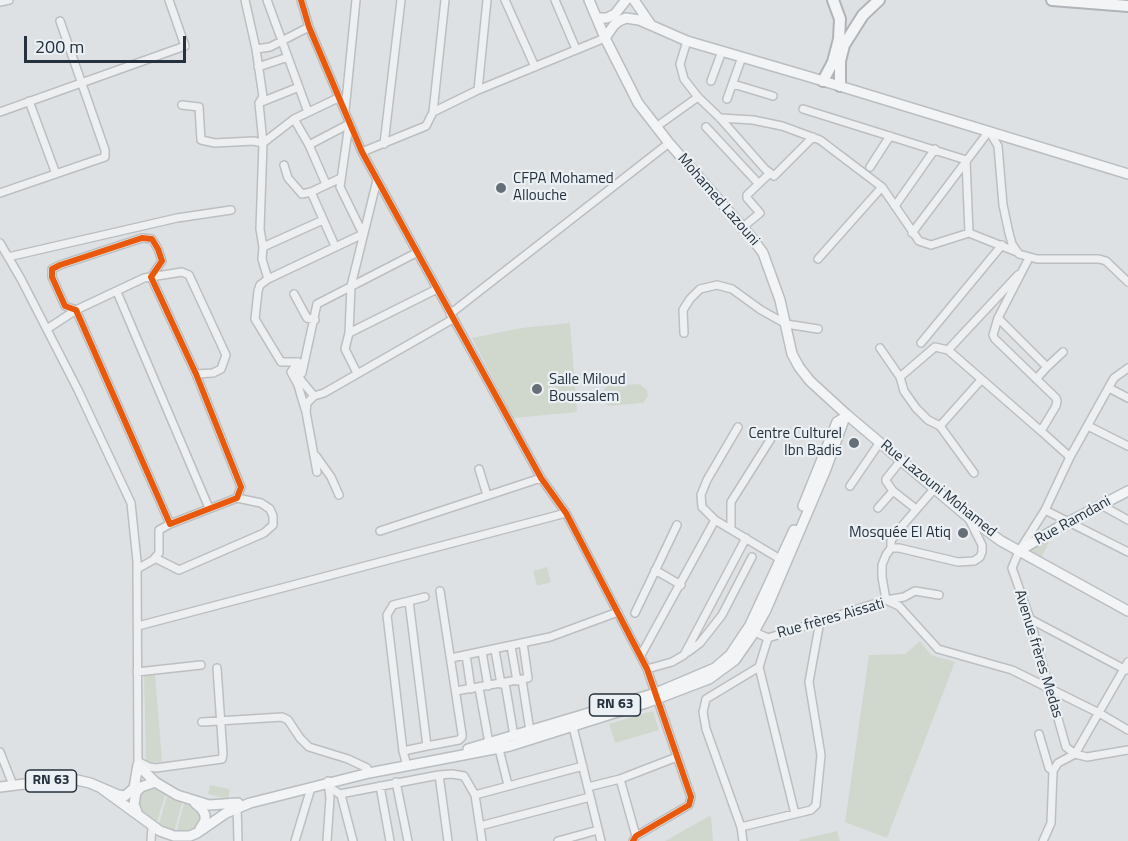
<!DOCTYPE html>
<meta charset="utf-8">
<style>
body{margin:0}
#map{position:relative;width:1128px;height:841px;overflow:hidden;background:#dee1e3;font-family:"Titillium Web",sans-serif}
canvas{display:block}
.scale{position:absolute;left:24px;top:36px;width:162px;height:27px;box-sizing:border-box;border:3px solid #25313d;border-top:0;padding-left:8px;font-size:18px;line-height:21px;white-space:nowrap;color:#25313d;-webkit-text-stroke:4px #eaf0f4;paint-order:stroke}
</style>
<div id="map">
<canvas width="1128" height="841"></canvas>
<div class="scale">200 m</div>
</div>
<script>
const ctx = document.querySelector('canvas').getContext('2d');
ctx.lineJoin = 'round';
function paint(path, color) { ctx.fillStyle = color; ctx.fill(path, 'evenodd'); }
const poly = rows => new Path2D(rows.map(r => 'M' + r).join(''));
function strokePath(path, color, width, dash) { ctx.strokeStyle = color; ctx.lineWidth = width; ctx.lineCap = dash ? 'butt' : 'round'; ctx.setLineDash(dash || []); ctx.stroke(path); }
function drawText(font, color, halo, rows, align = 'center') {
  ctx.font = font + ' "Titillium Web",sans-serif'; ctx.lineWidth = 4.5; ctx.setLineDash([]); ctx.textBaseline = 'middle'; ctx.strokeStyle = halo; ctx.fillStyle = color; for (const [text, x, y, turn = 0] of rows) {
    ctx.save(); ctx.translate(x, y); ctx.rotate((+turn || 0) * Math.PI / 180); ctx.textAlign = isNaN(turn) ? turn : align; if (halo) ctx.strokeText(text, 0, 0); ctx.fillText(text, 0, 0); ctx.restore();
  }
}
const green = poly([
 [570,323,577,412,513,418,472,338,521,328],
 [640,384,647,390,648,396,643,403,608,406,602,399,602,392,607,386],
 [1052,535,1042,557,1029,550],
 [547,567,551,582,537,586,533,571],
 [920,641,931,655,955,662,887,838,845,822,869,655,905,654],
 [144,674,155,674,162,762,149,763,146,761],
 [653,711,659,730,615,743,609,724],
 [210,785,230,789,228,799,208,794],
 [152,787,165,795,156,826,137,810,138,792],
 [167,796,182,802,174,833,158,827],
 [184,803,195,807,200,811,201,820,194,830,176,833],
 [711,815,713,841,665,841],
 [837,831,840,841,800,841,799,840]
]);
const minor = poly([
 [245,0,256,49],
 [267,0,308,112],
 [301,0,309,27,362,152,541,478,566,513,647,669,691,797,689,805,636,836,633,841],
 [505,0,535,67],
 [555,0,576,49],
 [0,2,9,0],
 [309,27,270,47,256,49,263,97,259,103,263,143,260,229,263,247,262,259,268,279,260,285,258,291,255,319,281,362,298,362,300,379,314,396,324,393,453,319],
 [687,41,680,64,684,79,698,97,720,118,765,169,774,176,813,137],
 [258,67,288,57],
 [711,81,722,51],
 [733,84,773,96],
 [478,90,487,0],
 [727,99,742,57],
 [29,101,56,174],
 [259,103,299,87],
 [182,105,199,107,201,140,215,143,253,141,263,143,294,119,338,98],
 [803,109,966,160,969,233],
 [345,111,356,0],
 [0,112,185,46,169,0],
 [433,112,445,0],
 [720,118,753,120,782,126,820,140,882,187,919,241,931,245,969,233,1017,252],
 [294,119,309,145,326,184],
 [656,127,698,97],
 [706,127,758,183],
 [384,144,401,0],
 [309,145,349,124],
 [362,152,426,126,433,112,478,90,605,38],
 [284,165,288,178,302,194,311,192],
 [870,167,890,136],
 [0,193,105,157,105,150,60,21],
 [895,206,935,149],
 [743,227,760,213,747,198,747,195,770,173],
 [912,233,989,131,998,146,1003,205,1009,233,1012,244,1019,254,1037,259,1099,259,1106,261,1128,282],
 [142,238,152,239,158,249,162,261,151,277,196,374,241,487,237,498,170,524,76,310,65,306,52,277,52,269,60,265,142,238],
 [0,243,21,279,78,390,131,503,137,561,138,765],
 [335,246,311,192,341,178],
 [263,247,323,220],
 [8,257,177,218,231,210],
 [1029,258,998,318,993,335,995,339,1056,398,1057,401,1056,406,1041,431,1070,457],
 [818,259,882,187],
 [268,279,363,234,340,187,349,124],
 [117,292,209,508],
 [294,294,307,318,315,320],
 [450,314,669,143],
 [998,318,1047,367,1036,379],
 [47,329,76,310,144,278,182,272,189,275,226,355,221,369,213,373,196,374],
 [349,333,437,289],
 [684,333,683,310,690,299,700,289,717,285,732,289,761,310,786,324,818,329],
 [921,343,1002,245],
 [880,348,900,377,904,391,916,408,928,420,940,426,974,473],
 [948,350,1018,275],
 [298,362,291,372,298,385,305,409],
 [1047,367,1063,352],
 [1128,368,1114,378,1070,457,1045,510,1019,551,1012,568,1030,619,1066,747,1075,754,1087,757,1128,750],
 [302,373,317,304,416,253],
 [357,373,345,349,349,333,351,286,377,180],
 [900,377,935,347,948,350,1041,431],
 [1109,388,1128,398],
 [314,396,307,403,306,412,317,472],
 [940,426,981,380],
 [1088,426,1128,446],
 [738,427,707,480,701,495,702,507,715,520,780,559],
 [316,456,331,477,339,495],
 [902,459,886,479,886,481,893,491,916,509],
 [479,469,487,495],
 [850,486,880,442],
 [1101,505,1128,520],
 [878,508,893,491],
 [1045,510,1128,552],
 [731,529,731,502,772,437],
 [380,531,541,478],
 [891,548,891,541,896,533,935,488],
 [155,558,179,570,264,533,273,525,273,516,270,509,261,503,237,498],
 [137,569,153,560,159,553,159,530,170,524],
 [655,570,681,585],
 [939,595,915,591,904,597,886,600,882,577,882,565,886,555,891,548,899,548,958,562,974,561,980,557,982,552,982,545,969,519],
 [409,601,427,746,459,740,462,737,462,734,440,591],
 [635,613,677,525],
 [1030,619,1126,670],
 [138,626,566,513],
 [750,630,768,638,886,600,899,606,938,649,1012,670,1099,713,1128,730],
 [768,638,759,667,795,814],
 [511,646,517,681],
 [495,650,501,684],
 [482,652,488,686],
 [688,652,700,643,722,615,752,557],
 [466,655,471,689],
 [641,655,715,520],
 [451,658,550,637,618,612],
 [647,669,672,662,684,655,746,538],
 [137,672,201,665],
 [522,680,530,731],
 [505,683,514,736],
 [479,688,489,743],
 [456,691,528,678,523,643],
 [202,722,282,717,288,720,300,738,309,747,348,759,367,768],
 [573,727,601,841],
 [1039,734,1049,768,1053,771],
 [499,749,508,785],
 [403,751,427,746],
 [0,752,13,785],
 [139,762,149,767,156,768,222,759,223,754,217,668],
 [407,766,403,751,387,615,393,605,425,597],
 [439,775,448,841],
 [620,779,636,836],
 [396,782,408,841],
 [380,786,390,841],
 [329,787,341,795,353,841],
 [588,787,620,779,677,757],
 [340,794,439,775,452,774,464,776,475,795,482,841],
 [475,795,583,766],
 [237,805,238,841],
 [480,826,590,797],
 [741,827,811,810,816,805,821,755,809,682,820,621],
 [151,841,152,827],
 [295,841,311,788],
 [327,841,330,798,328,781],
 [558,841,598,830],
 [743,841,741,827,706,729,703,712,706,699,759,667],
 [1043,841,1051,823,1053,771,1058,763,1075,754,1128,662]
]);
const major = poly([
 [589,0,605,38,638,103,669,143,752,238,763,253,780,300,792,354,799,367,810,381,846,414,968,517,1001,541,1128,611],
 [634,0,651,25],
 [597,18,607,18,615,14,626,0],
 [605,38,614,25,619,21,626,18,639,20,687,41,810,77,1128,174],
 [803,506,837,422,844,418],
 [1019,551,1057,528,1128,491],
 [468,749,656,693,715,668,730,655,750,625,794,530],
 [138,765,155,782,177,795,209,805,238,803],
 [0,787,57,780,77,780,90,783,118,795,125,796,134,788,138,765],
 [101,788,160,831,174,836,190,836,197,833,226,813,250,803,369,773,510,746,646,703,709,679,735,660,751,637,766,610,826,469,846,414],
 [195,803,202,809,205,815,205,821,200,829],
 [138,815,134,804,136,792,141,787,155,782]
]);
const highway = poly([
 [1052,0,1128,6],
 [823,81,833,62,839,39,840,19,833,0],
 [840,86,840,61,844,45,863,15,879,0]
]);
const cycleway = poly([
 [301,0,309,27,362,152,541,478,566,513,647,669,691,797,689,805,636,836,633,841],
 [142,238,152,239,158,249,162,261,151,277,196,374,241,487,237,498,170,524,76,310,65,306,52,277,52,269,60,265,142,238]
]);
const markers = [
 [501,188,6,"#666f77"],
 [537,389,6,"#666f77"],
 [854,443,6,"#666f77"],
 [963,533,6,"#666f77"]
];
const shields = [
 [615,705,51],
 [51,781,51]
];
const shieldNames = [
 ["RN 63",615,705],
 ["RN 63",51,781]
];
const poiNames = [
 ["CFPA Mohamed",513,179],
 ["Allouche",513,196],
 ["Salle Miloud",549,380],
 ["Boussalem",549,397],
 ["Centre Culturel",842,434,"right"],
 ["Ibn Badis",842,451,"right"],
 ["Mosquée El Atiq",951,533,"right"]
];
const streetNames = [
 ["Mohamed Lazouni",718,200,49],
 ["Rue Lazouni Mohamed",938,489,39],
 ["Rue Ramdani",1073,521,-29],
 ["Rue frères Aissati",831,619,-16],
 ["Avenue frères Medas",1038,654,73]
];
paint(green, '#d0d8ce');
strokePath(minor, '#bcbfc1', 10);
strokePath(major, '#babec1', 12);
strokePath(highway, '#b0b4b8', 14);
strokePath(minor, '#edeff1', 7);
strokePath(major, '#f2f4f5', 9);
strokePath(highway, '#f2f4f5', 10);
strokePath(cycleway, '#e8590c', 6);
for (const [x, y, r, color] of markers) { const dot = new Path2D(); dot.arc(x, y, r, 0, 2 * Math.PI); ctx.fillStyle = color; ctx.fill(dot); strokePath(dot, '#eaf0f4', 2); }
for (const [x, y, w] of shields) { const box = new Path2D(); box.roundRect(x - w / 2, y - 11, w, 22, 4.5); ctx.fillStyle = '#eaf0f4'; ctx.fill(box); strokePath(box, '#25313d', 1.5); }
drawText('bold 14px', '#25313d', null, shieldNames);
drawText('15px', '#25313d', '#eaf0f4', poiNames, 'left');
drawText('15px', '#25313d', '#eaf0f4', streetNames);
</script>
